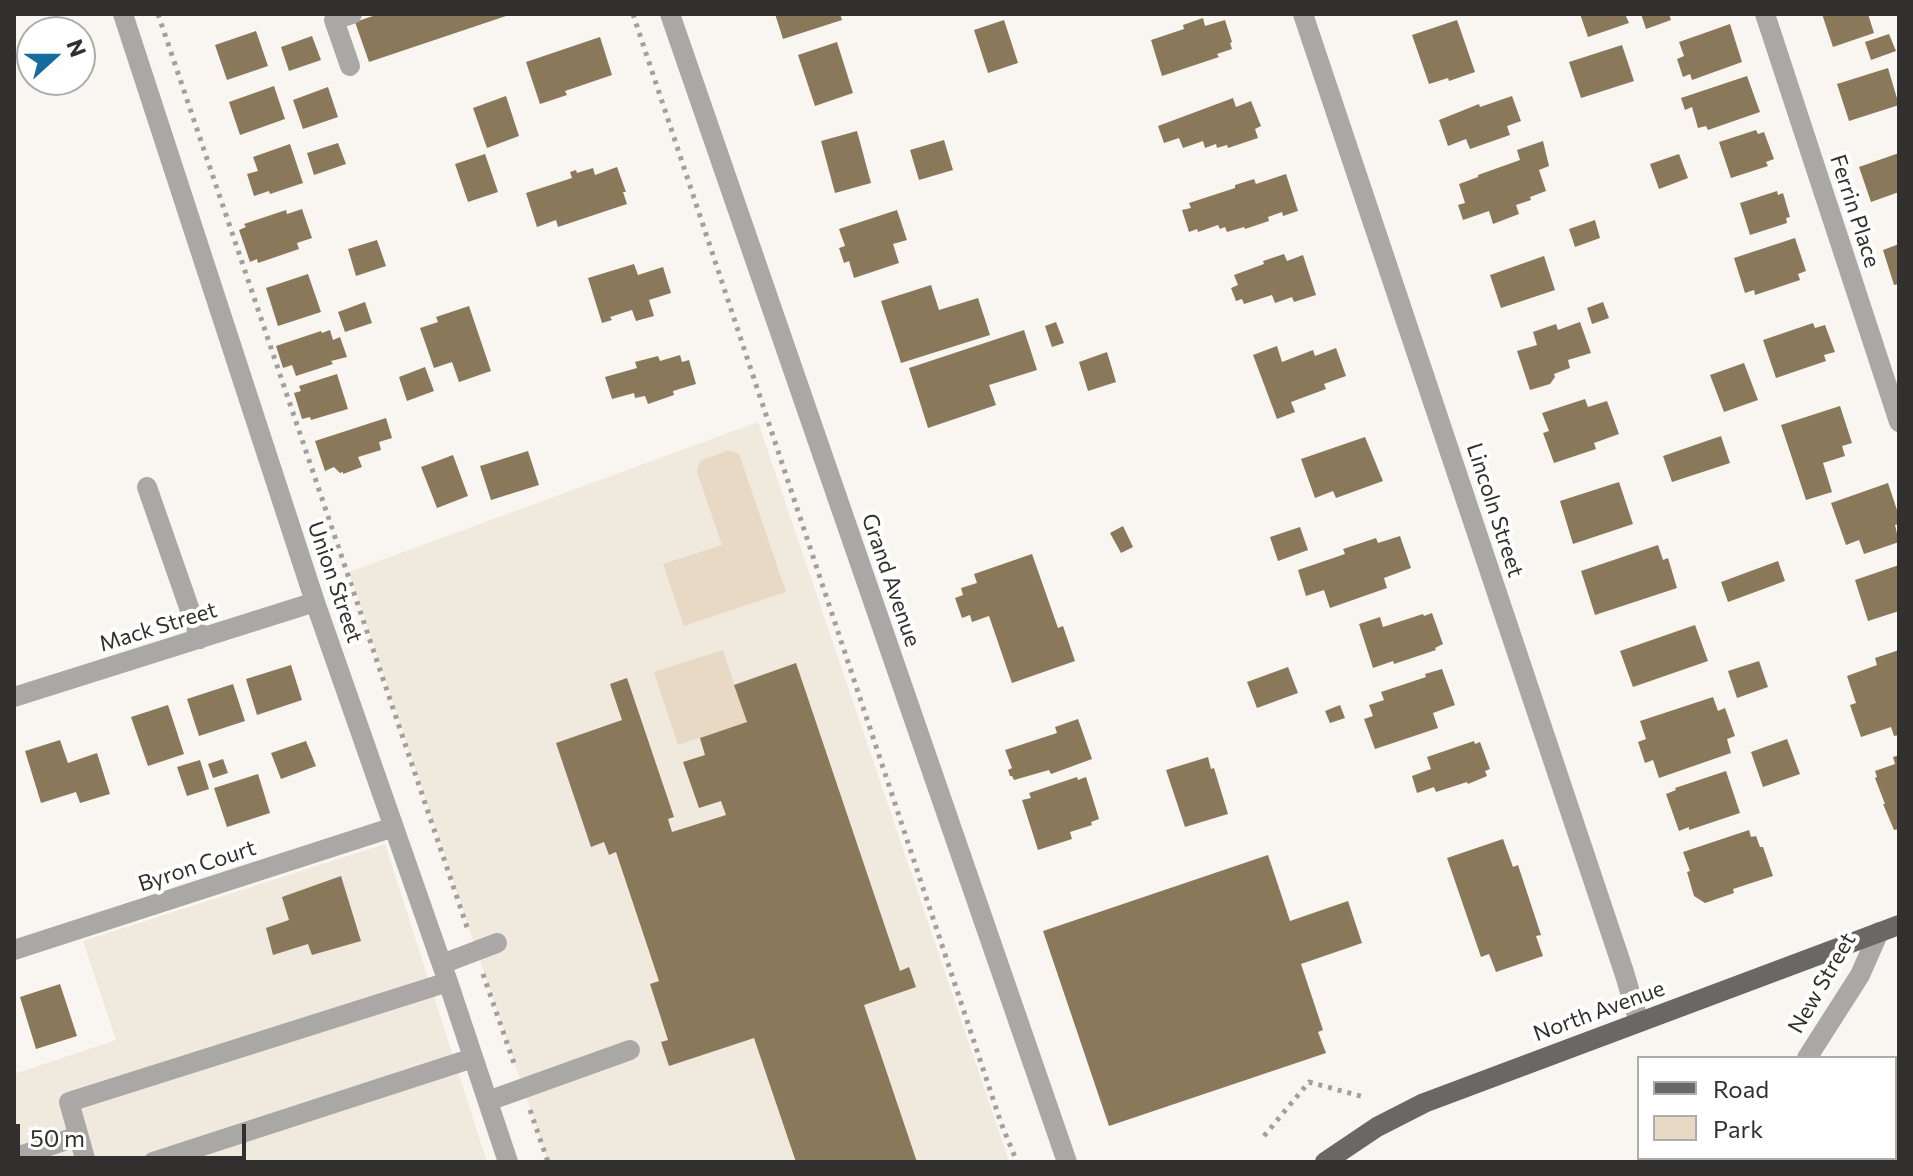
<!DOCTYPE html>
<style>
body{margin:0}
#map{position:relative;width:1913px;height:1176px;overflow:hidden;background:#f9f6f1;font-family:Commissioner,sans-serif}
canvas{display:block}
.frame{position:absolute;inset:0;border:16px solid #31302e;pointer-events:none}
.legend{position:absolute;left:1637px;top:1056px;width:260px;height:104px;box-sizing:border-box;background:#fff;border:2px solid #adacab;margin:0;padding:10px 14px;list-style:none;font-size:24px;color:#31302e}
.legend li{display:flex;align-items:center;gap:16px;height:40px}
.legend b{width:40px;border:2px solid #adacab}
.north{position:absolute;left:16px;top:16px;width:80px;height:80px;box-sizing:border-box;background:#fff;border:2px solid #adacab;border-radius:50%;rotate:69deg;font-size:22px;font-weight:700;line-height:32px;text-align:center;color:#31302e}
.north::after{content:'';display:block;margin:auto;width:28px;height:36px;background:#166d9d;clip-path:polygon(50% 0,100% 100%,50% 72%,0 100%)}
.scale{position:absolute;left:16px;top:1124px;width:230px;height:36px;box-sizing:border-box;border:4px solid #31302e;border-top:0;padding-left:10px;font-size:24px;line-height:28px;white-space:nowrap;color:#31302e;-webkit-text-stroke:6px #fff;paint-order:stroke}
</style>
<div id="map">
<canvas width="1913" height="1176"></canvas>
<div class="frame"></div>
<ul class="legend">
<li><b style="height:10px;background:#6a6865"></b>Road</li>
<li><b style="height:22px;background:#e7d9c3"></b>Park</li>
</ul>
<div class="north">N</div>
<div class="scale">50 m</div>
</div>
<script>
const ctx = document.querySelector('canvas').getContext('2d');
ctx.lineJoin = 'round';
function paint(path, color) { ctx.fillStyle = color; ctx.fill(path, 'evenodd'); }
const poly = rows => new Path2D(rows.map(r => 'M' + r).join(''));
function strokePath(path, color, width, dash) { ctx.strokeStyle = color; ctx.lineWidth = width; ctx.lineCap = dash ? 'butt' : 'round'; ctx.setLineDash(dash || []); ctx.stroke(path); }
function drawText(font, color, halo, rows, align = 'center') {
  ctx.font = font + ' Commissioner,sans-serif'; ctx.lineWidth = 8; ctx.setLineDash([]); ctx.textBaseline = 'middle'; ctx.strokeStyle = halo; ctx.fillStyle = color; for (const [text, x, y, turn = 0] of rows) {
    ctx.save(); ctx.translate(x, y); ctx.rotate((+turn || 0) * Math.PI / 180); ctx.textAlign = isNaN(turn) ? turn : align; if (halo) ctx.strokeText(text, 0, 0); ctx.fillText(text, 0, 0); ctx.restore();
  }
}
const built = poly([
 [758,422,1009,1161,548,1162,349,572],
 [385,844,487,1162,14,1162,14,1074,116,1040,83,941]
]);
const green = poly([
 [728,450,739,454,786,592,684,626,663,564,722,545,697,472,700,461],
 [723,650,747,722,678,745,654,672]
]);
const building = poly([
 [379,14,509,14,509,15,369,62,355,22],
 [775,14,840,14,842,20,783,39],
 [1580,14,1625,14,1629,23,1588,37],
 [1641,14,1669,14,1671,20,1646,29],
 [1822,14,1868,14,1874,33,1833,47],
 [1203,18,1205,26,1225,20,1232,42,1230,43,1232,49,1217,54,1219,57,1162,76,1151,40,1184,29,1183,25],
 [1004,20,1018,63,988,73,974,30],
 [1457,20,1475,72,1449,81,1448,78,1429,84,1412,35],
 [1730,24,1742,62,1692,80,1690,74,1683,77,1677,59,1684,56,1679,42],
 [256,31,268,66,227,80,215,45],
 [1889,34,1896,51,1871,60,1865,42],
 [312,36,321,60,289,71,281,47],
 [600,37,612,75,565,91,567,95,540,104,526,62],
 [837,42,853,93,815,106,798,55],
 [1622,45,1634,81,1581,98,1569,62],
 [1888,68,1899,105,1849,121,1837,84],
 [1747,76,1760,112,1708,130,1706,126,1698,128,1692,107,1685,110,1681,98],
 [274,86,285,119,240,135,229,102],
 [328,87,338,117,303,129,293,100],
 [506,96,519,136,487,148,473,108],
 [1512,96,1521,121,1507,126,1510,135,1470,149,1466,139,1448,146,1439,120,1479,104,1480,107],
 [1233,98,1236,107,1251,101,1261,126,1255,129,1258,138,1228,148,1227,145,1217,148,1216,144,1205,148,1203,141,1183,148,1179,138,1164,143,1158,126],
 [1756,130,1758,134,1764,132,1774,159,1766,162,1768,166,1731,178,1719,142],
 [857,131,871,183,835,193,821,141],
 [944,140,953,170,919,180,910,150],
 [1543,141,1549,166,1539,170,1546,191,1530,197,1531,200,1516,205,1519,214,1493,224,1489,211,1463,220,1458,205,1465,203,1459,184,1478,177,1478,175,1520,160,1517,150],
 [338,143,346,164,314,175,307,153],
 [290,144,303,183,270,194,269,191,254,196,247,174,258,171,253,157],
 [1899,153,1899,192,1871,202,1859,167],
 [485,154,498,192,468,202,455,164],
 [1679,154,1688,178,1659,189,1650,164],
 [617,167,626,192,623,192,627,204,558,227,556,220,537,227,526,193,572,178,570,172,576,170,577,173,593,168,595,175],
 [1286,174,1298,211,1283,216,1282,212,1268,217,1269,221,1245,229,1244,227,1227,232,1225,227,1220,229,1218,225,1198,232,1197,229,1189,232,1182,210,1191,208,1189,203,1235,188,1235,185,1254,179,1256,184],
 [1777,191,1778,195,1783,193,1790,217,1786,218,1787,223,1750,235,1740,203],
 [302,209,312,238,297,243,299,249,258,263,257,259,250,262,239,230,246,227,244,224,286,210,287,214],
 [897,210,907,240,893,244,899,263,854,278,849,261,844,263,839,248,845,246,839,229],
 [1595,220,1600,238,1575,247,1569,229],
 [1795,238,1806,271,1798,274,1800,280,1755,295,1754,290,1745,293,1734,258],
 [377,240,386,266,356,276,348,249],
 [1899,244,1899,284,1894,285,1883,250],
 [1284,254,1287,261,1303,255,1316,295,1294,302,1292,297,1275,303,1272,295,1244,304,1242,299,1236,301,1231,288,1238,285,1234,275,1264,264,1263,261],
 [1544,256,1555,290,1501,308,1490,275],
 [634,264,638,275,663,267,671,293,649,300,654,316,636,321,632,310,610,317,612,320,602,323,588,278],
 [308,274,321,312,278,326,266,288],
 [931,285,939,310,978,298,990,335,901,363,881,301],
 [365,302,372,323,345,332,338,312],
 [1603,302,1609,318,1592,324,1587,308],
 [469,306,491,371,459,382,452,362,434,368,420,328,438,322,436,317],
 [1056,322,1064,343,1052,347,1045,326],
 [1580,322,1591,353,1568,360,1570,368,1554,374,1555,377,1550,384,1530,390,1517,351,1537,345,1533,332,1556,324,1558,330],
 [1813,323,1815,328,1825,325,1835,352,1824,355,1826,361,1776,378,1763,340],
 [330,330,333,340,340,337,347,357,331,361,333,364,296,376,292,365,283,368,276,346,321,331,322,333],
 [1024,330,1037,370,989,385,996,405,928,428,909,368],
 [1277,346,1282,362,1313,350,1315,356,1336,348,1346,376,1324,384,1326,389,1291,402,1295,412,1277,419,1253,355],
 [1107,352,1116,382,1088,391,1079,362],
 [680,355,682,362,689,360,696,384,673,391,674,395,648,404,645,396,635,398,634,393,612,399,605,377,637,368,635,362,658,356,660,361],
 [1744,363,1758,400,1724,412,1710,375],
 [425,367,434,391,407,401,399,377],
 [337,374,348,409,311,420,310,417,302,419,294,393,301,391,299,386],
 [1585,399,1588,407,1607,401,1619,434,1594,443,1596,449,1554,463,1543,433,1549,431,1542,413],
 [1840,406,1852,443,1842,446,1845,456,1823,463,1832,492,1806,500,1781,425],
 [386,418,392,438,379,442,381,450,358,457,362,467,343,474,343,472,340,473,334,467,325,471,315,441],
 [1721,436,1730,463,1672,482,1663,456],
 [1365,437,1383,481,1336,498,1333,491,1315,498,1301,459],
 [528,451,539,485,491,500,480,466],
 [453,455,468,496,437,508,421,467],
 [1619,482,1633,524,1573,544,1560,501],
 [1888,483,1899,516,1899,524,1895,525,1899,542,1864,554,1859,540,1846,545,1831,503],
 [1123,526,1133,547,1121,553,1110,533],
 [1300,527,1308,550,1278,561,1270,537],
 [1400,536,1411,568,1384,578,1387,588,1330,608,1324,590,1306,596,1298,570,1345,554,1343,549,1376,538,1378,543],
 [1658,545,1663,560,1668,558,1677,588,1595,615,1581,571],
 [1032,554,1058,628,1063,626,1075,661,1012,683,989,616,972,622,970,615,962,618,955,598,963,595,961,588,977,583,974,574],
 [1778,561,1785,581,1728,602,1721,582],
 [1899,565,1899,611,1868,621,1855,580],
 [1432,613,1443,644,1435,648,1436,650,1394,664,1393,661,1373,668,1359,624,1380,617,1383,627,1423,614,1424,616],
 [1695,625,1708,661,1633,687,1620,651],
 [1899,650,1899,735,1894,736,1891,727,1861,737,1850,705,1856,703,1847,676,1877,665,1875,658],
 [1759,661,1768,687,1737,698,1728,671],
 [796,663,900,971,909,967,916,987,864,1005,917,1162,796,1162,754,1038,669,1066,661,1042,668,1040,650,984,659,981,616,852,609,855,604,842,591,847,556,743,622,720,610,684,627,678,674,817,668,819,672,832,726,815,721,801,699,808,683,762,705,755,700,738,747,722,734,685],
 [291,665,302,700,257,715,246,679],
 [1288,667,1298,693,1257,708,1247,682],
 [1442,669,1455,705,1433,713,1438,728,1375,749,1364,719,1373,716,1369,705,1384,700,1381,692,1426,677,1425,674],
 [233,684,245,721,199,736,187,699],
 [1713,697,1718,711,1725,708,1735,736,1727,739,1731,753,1659,778,1653,760,1645,763,1638,742,1646,739,1640,721],
 [168,705,184,754,148,766,131,717],
 [1340,705,1345,718,1330,723,1325,711],
 [1078,719,1092,759,1051,774,1049,770,1014,780,1012,776,1010,776,1008,770,1012,768,1005,750,1057,733,1055,727],
 [1787,739,1800,774,1763,787,1751,752],
 [60,740,68,763,97,753,110,794,80,803,76,792,41,803,25,751],
 [306,741,316,766,281,779,271,753],
 [1474,741,1475,744,1480,742,1490,769,1485,771,1487,776,1468,784,1467,782,1436,792,1434,787,1417,793,1412,776,1431,769,1427,757],
 [1899,755,1899,829,1894,830,1883,804,1885,804,1875,778,1877,777,1875,771,1895,764,1893,757],
 [1208,757,1211,769,1214,768,1228,814,1185,827,1166,770],
 [223,759,228,773,213,778,208,764],
 [200,760,209,789,187,796,177,767],
 [1726,771,1740,813,1689,830,1689,827,1679,831,1666,794,1676,790,1675,788],
 [258,774,270,813,227,827,214,788],
 [1077,777,1078,780,1086,777,1099,819,1091,822,1092,825,1070,832,1072,839,1038,850,1022,800,1031,798,1029,793],
 [1749,830,1751,837,1756,836,1760,847,1763,847,1773,876,1733,889,1734,893,1705,903,1694,896,1687,872,1690,871,1683,852],
 [1503,839,1513,867,1518,865,1541,935,1536,936,1543,956,1496,972,1489,954,1481,957,1447,858],
 [1268,855,1290,921,1348,901,1362,943,1301,964,1323,1030,1318,1032,1326,1053,1109,1126,1043,931],
 [341,876,361,941,312,955,308,944,273,955,266,928,289,920,282,897],
 [60,984,77,1036,36,1049,20,997],
 [1895,1096,1899,1098,1899,1162,1891,1158,1895,1158]
]);
const path = poly([
 [158,14,468,930],
 [633,14,1001,1123,1017,1162],
 [483,974,515,1066],
 [530,1110,548,1162],
 [1264,1136,1309,1082,1364,1097]
]);
const minor = poly([
 [123,14,315,602,448,982,508,1162],
 [670,14,1067,1162],
 [1303,14,1624,972,1639,1022],
 [1765,14,1899,422],
 [350,66,334,20,352,14],
 [147,487,200,639],
 [14,697,315,602],
 [14,950,394,827],
 [442,964,497,943],
 [1807,1058,1860,975,1879,932],
 [488,1101,630,1050],
 [14,1158,78,1136],
 [86,1162,69,1102,448,982],
 [153,1162,473,1058],
 [1740,1162,1742,1158]
]);
const major = poly([
 [1325,1162,1377,1127,1424,1103,1899,925]
]);
const streetNames = [
 ["Ferrin Place",1855,211,72],
 ["Lincoln Street",1495,510,72],
 ["Grand Avenue",891,580,71],
 ["Union Street",335,582,71],
 ["Mack Street",158,627,-17],
 ["Byron Court",197,866,-18],
 ["New Street",1822,983,-60],
 ["North Avenue",1599,1011,-20]
];
paint(built, '#f0e9dd');
paint(green, '#e7d9c3');
paint(building, '#8a785b');
strokePath(path, '#a29f9c', 5, [4, 6]);
strokePath(minor, '#a9a8a6', 20);
strokePath(major, '#6a6865', 20);
drawText('22px', '#31302e', '#fff', streetNames);
</script>
